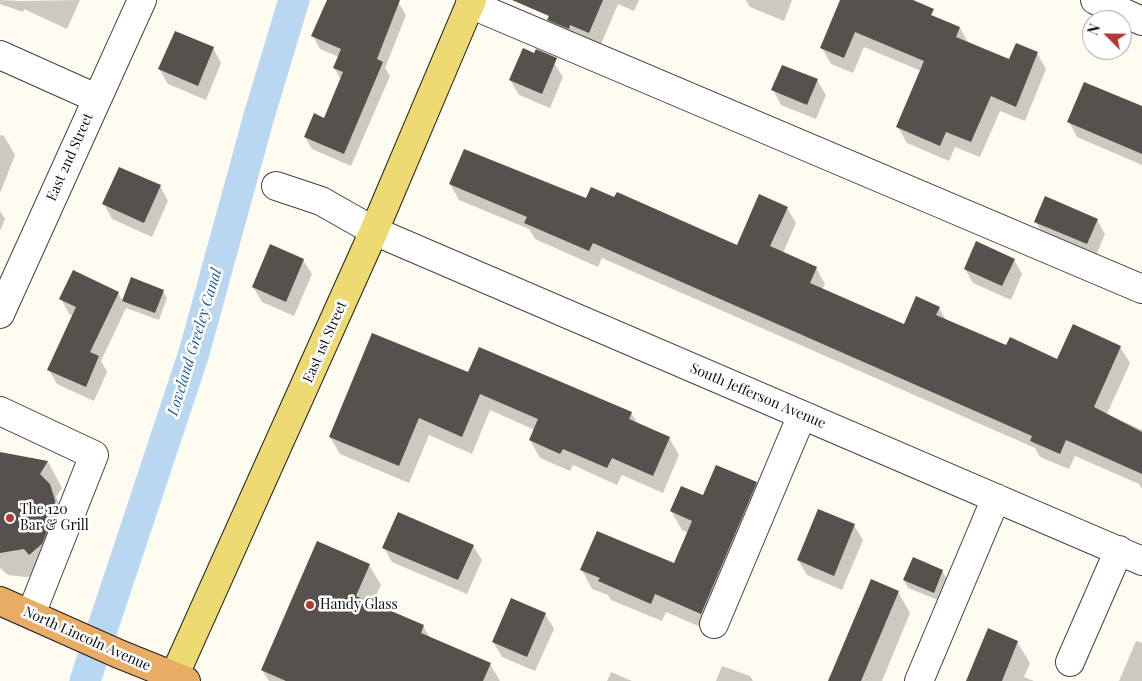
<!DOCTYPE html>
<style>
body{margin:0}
#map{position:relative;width:1142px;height:681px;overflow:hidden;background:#fefcf1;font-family:"Playfair Display",serif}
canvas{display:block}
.north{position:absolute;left:1082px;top:10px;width:50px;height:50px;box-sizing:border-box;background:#fff;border:1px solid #9f9f9f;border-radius:50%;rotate:293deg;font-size:14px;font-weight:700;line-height:20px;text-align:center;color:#0e0e0e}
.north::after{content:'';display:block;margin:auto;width:18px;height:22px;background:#b33732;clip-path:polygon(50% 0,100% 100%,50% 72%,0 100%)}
</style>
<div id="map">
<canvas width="1142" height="681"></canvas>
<div class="north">N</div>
</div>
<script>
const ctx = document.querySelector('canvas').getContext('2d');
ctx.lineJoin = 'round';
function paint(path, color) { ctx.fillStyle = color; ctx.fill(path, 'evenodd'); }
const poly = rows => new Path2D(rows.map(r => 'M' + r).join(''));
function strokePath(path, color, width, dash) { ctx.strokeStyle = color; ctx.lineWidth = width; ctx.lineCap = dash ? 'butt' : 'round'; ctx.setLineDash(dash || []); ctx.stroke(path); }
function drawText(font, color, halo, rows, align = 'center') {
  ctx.font = font + ' "Playfair Display",serif'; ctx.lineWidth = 5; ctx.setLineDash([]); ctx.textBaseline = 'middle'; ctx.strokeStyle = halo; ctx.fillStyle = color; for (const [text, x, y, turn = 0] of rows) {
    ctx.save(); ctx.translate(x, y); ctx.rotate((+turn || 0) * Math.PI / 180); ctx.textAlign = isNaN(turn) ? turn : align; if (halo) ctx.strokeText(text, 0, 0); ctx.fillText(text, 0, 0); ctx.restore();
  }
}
const shadow = poly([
 [0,0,20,1,80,0,67,29,24,9,23,12,0,4],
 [330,0,399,0,398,2,406,15,385,68,390,76,351,166,312,149,305,137,324,119,341,80,334,68,339,57,320,49,313,36],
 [557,0,639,0,634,11,618,4,599,49,560,34,550,17],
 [746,0,792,0,784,21,750,7],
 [842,0,896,0,960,28,969,44,1009,61,1016,44,1037,53,1046,69,1025,121,1000,111,980,157,955,147,949,161,907,143,898,127,921,71,864,47,853,73,831,64,822,48],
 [213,48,221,63,206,100,168,84,159,69],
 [554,63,563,77,550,108,519,95,510,80],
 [817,80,826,95,816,119,781,105,773,90],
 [1142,108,1142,165,1077,137,1069,122],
 [0,135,4,136,15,155,0,193],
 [450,184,587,200,737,247,787,208,796,223,783,253,816,268,825,284,822,290,904,325,939,308,946,320,1006,347,1058,360,1120,347,1130,363,1107,414,1142,430,1142,489,1139,484,1075,456,1069,469,1040,457,1035,448,602,258,598,267,535,239,529,229,459,200],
 [160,186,168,201,152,237,112,219,104,204],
 [0,211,5,219,0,231],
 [1097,220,1105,234,1095,258,1044,237,1036,222],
 [303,260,312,274,294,316,262,302,253,287],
 [1014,260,1022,274,1011,300,973,283,965,269],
 [131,279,163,291,167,298,159,320,126,308,101,361,107,372,94,401,57,384,49,370,73,316,69,314,61,299,118,293,123,302],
 [468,374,631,413,638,424,669,438,679,455,663,493,622,475,617,485,573,465,570,471,540,458,530,440,535,430,490,410,472,454,429,435,409,483,340,454,330,437],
 [4,454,48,462,62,488,56,497,64,512,40,575,25,577,8,575,0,568,0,455],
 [756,483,767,501,712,632,666,612,662,621,611,600,608,595,592,589,582,570,675,565,689,533,682,530,671,511],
 [854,525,863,540,842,590,807,575,798,560],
 [473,546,482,560,467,594,392,562,384,548],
 [369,565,381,585,372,604,423,626,430,638,490,664,500,681,269,681,262,670],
 [942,571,947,579,938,600,908,588,904,580],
 [898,592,910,613,882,681,829,681],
 [545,614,554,629,535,671,502,657,493,642],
 [1136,641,1142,643,1142,681,1119,681],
 [1017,642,1030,663,1024,677,1034,681,967,681],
 [722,666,750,676,753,681,716,681],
 [611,672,632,681,607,681]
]);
const canal = poly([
 [85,681,194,353,259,116,294,0]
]);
const building = poly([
 [327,0,400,0,377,59,383,62,344,154,304,137,314,113,324,118,343,72,333,68,341,49,311,36],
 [512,0,603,0,589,33,570,25,569,29,547,20,549,16],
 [840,0,913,0,934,9,931,15,960,27,956,37,1009,59,1016,43,1038,52,1016,107,991,96,971,142,946,132,940,146,896,127,924,61,855,32,844,58,820,48],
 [175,31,214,47,198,86,158,69],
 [523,48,534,53,536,49,557,58,542,94,509,80],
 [782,65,818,79,807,105,771,90],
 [1084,82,1142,106,1142,154,1067,122],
 [464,149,586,198,591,187,614,197,617,192,737,245,759,194,788,207,770,246,817,267,810,283,904,324,916,296,940,307,936,315,1006,345,1010,337,1057,359,1073,324,1121,346,1094,407,1142,432,1142,474,1066,440,1060,454,1030,441,1032,436,636,262,593,243,589,251,524,223,527,217,449,184],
 [119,167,161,185,144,223,102,204],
 [1045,196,1098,219,1087,244,1034,222],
 [976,241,1015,259,1002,286,964,269],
 [270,244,304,259,286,302,252,287],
 [73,270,119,292,90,352,99,356,86,387,47,370,76,307,59,299],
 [131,277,164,290,155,313,122,301],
 [372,333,468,372,479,347,632,412,629,419,670,437,653,476,612,458,607,468,563,449,560,454,529,440,538,419,480,394,462,437,419,418,399,466,329,437],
 [0,452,48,461,40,474,50,484,55,500,56,509,42,544,29,555,24,549,0,553],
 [716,465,757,482,701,614,655,594,651,604,598,581,600,578,580,570,597,531,674,563,692,521,670,511,681,486,703,495],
 [818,509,855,524,834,576,797,560],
 [398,512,474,545,458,580,382,548],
 [317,541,370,564,356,596,424,625,421,633,491,663,483,681,286,681,261,670],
 [913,557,943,570,934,593,903,580],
 [871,579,899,591,861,681,828,681],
 [511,598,546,613,527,657,492,642],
 [988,628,1018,641,1002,681,966,681]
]);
const minor = poly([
 [1095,0,1142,21],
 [470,4,1142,289],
 [0,55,96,98],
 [276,186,321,201,374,231,1142,561],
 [0,314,142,0],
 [0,411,94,455,31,614],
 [714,624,802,415],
 [1070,662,1119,550],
 [919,681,996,498]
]);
const major = poly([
 [172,681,374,231,472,0]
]);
const highway = poly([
 [0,601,119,654,186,681]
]);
const markers = [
 [10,518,5,"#b33732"],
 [310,605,5,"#b33732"]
];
const streetNames = [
 ["East 2nd Street",70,157,-66],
 ["East 1st Street",325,342,-66],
 ["South Jefferson Avenue",758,396,23],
 ["North Lincoln Avenue",87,639,24]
];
const poiNames = [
 ["The 120",20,510],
 ["Bar & Grill",20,526],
 ["Handy Glass",320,605]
];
const waterNames = [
 ["Loveland Greeley Canal",195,342,-73]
];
paint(shadow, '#0003');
strokePath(canal, '#bad7f1', 31);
paint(building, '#56514c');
strokePath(minor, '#414141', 30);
strokePath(major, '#1f1f1f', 30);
strokePath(highway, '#1f1f1f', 30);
strokePath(minor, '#fff', 28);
strokePath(major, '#edda72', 28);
strokePath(highway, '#e8ac65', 28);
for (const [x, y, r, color] of markers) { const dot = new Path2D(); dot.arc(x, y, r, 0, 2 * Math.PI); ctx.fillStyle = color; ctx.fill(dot); strokePath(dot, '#fff', 2); }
drawText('14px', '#0e0e0e', '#fff', streetNames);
drawText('14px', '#0e0e0e', '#fff', poiNames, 'left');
drawText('italic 15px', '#225996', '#fff', waterNames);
</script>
